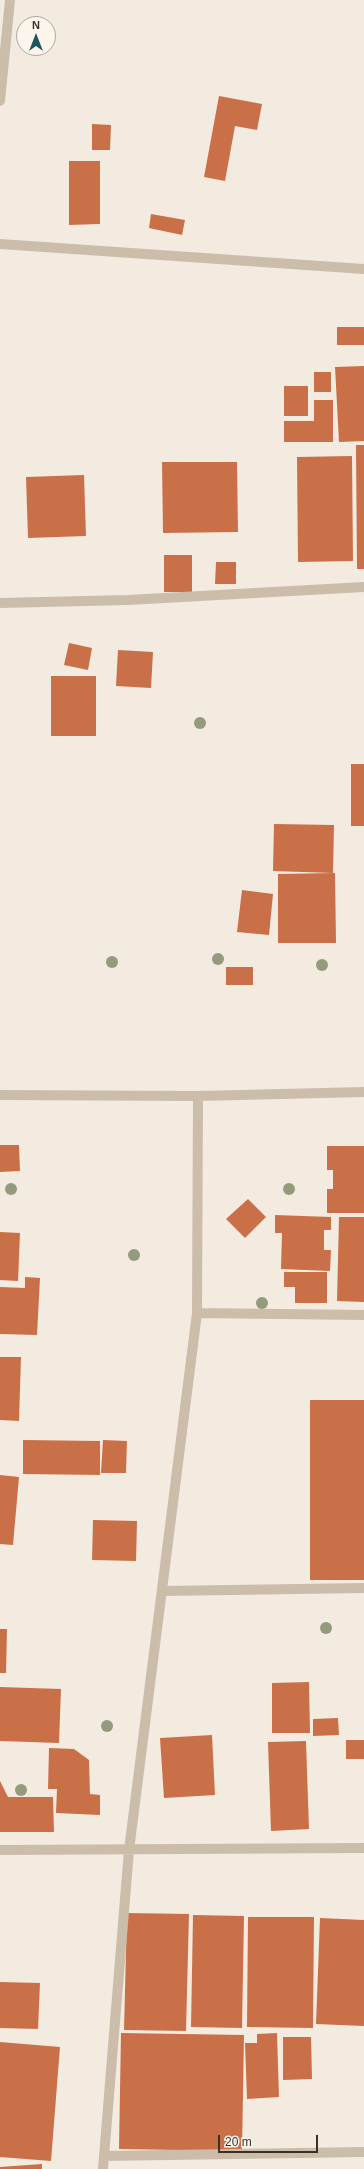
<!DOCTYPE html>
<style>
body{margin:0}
#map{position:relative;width:364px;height:2169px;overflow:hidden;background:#f3ebdf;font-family:Helvetica,sans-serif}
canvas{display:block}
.north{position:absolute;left:16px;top:16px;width:40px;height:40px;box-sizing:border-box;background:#fbf5ec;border:1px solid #aea69e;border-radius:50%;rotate:0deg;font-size:11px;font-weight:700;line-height:16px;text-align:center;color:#3a302a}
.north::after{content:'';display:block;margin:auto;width:14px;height:18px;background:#1e545d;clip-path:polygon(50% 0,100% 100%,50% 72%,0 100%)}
.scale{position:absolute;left:218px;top:2135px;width:100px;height:18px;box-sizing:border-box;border:2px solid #3a302a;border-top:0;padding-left:5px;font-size:12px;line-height:14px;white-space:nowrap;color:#3a302a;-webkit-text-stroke:3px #fbf5ec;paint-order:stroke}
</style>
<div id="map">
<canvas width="364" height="2169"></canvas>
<div class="north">N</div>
<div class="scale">20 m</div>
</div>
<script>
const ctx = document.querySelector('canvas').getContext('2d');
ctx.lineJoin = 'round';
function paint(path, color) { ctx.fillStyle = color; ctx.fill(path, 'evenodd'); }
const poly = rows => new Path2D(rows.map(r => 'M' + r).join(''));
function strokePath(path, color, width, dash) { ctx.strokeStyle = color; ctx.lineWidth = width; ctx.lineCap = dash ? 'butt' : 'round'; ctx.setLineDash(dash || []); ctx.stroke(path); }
const building = poly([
 [219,96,262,104,257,130,235,126,225,181,204,177],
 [92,124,111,125,110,150,92,150],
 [69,161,100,161,100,224,69,225],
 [151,214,185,220,182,235,149,228],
 [337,327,364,327,364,345,337,345],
 [364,366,364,441,339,442,335,367],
 [314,372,331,372,331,392,314,392],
 [284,386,308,386,308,416,284,416],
 [314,400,333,400,333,442,284,442,284,421,314,421],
 [356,445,364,445,364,569,357,569],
 [352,456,353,561,298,562,297,457],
 [162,462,237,462,238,532,163,533],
 [84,475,86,536,28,538,26,477],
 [164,555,192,555,192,592,164,592],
 [216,562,236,562,236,584,215,584],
 [69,643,92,648,88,670,64,665],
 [118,650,153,652,151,688,116,686],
 [51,676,96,676,96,736,51,736],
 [351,764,364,764,364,826,351,826],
 [274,824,334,825,333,873,273,871],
 [335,873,336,943,278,943,278,874],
 [242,890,273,894,269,935,237,932],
 [226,967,253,967,253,985,226,985],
 [0,1145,19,1145,20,1171,0,1172],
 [327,1146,364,1146,364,1213,327,1213,327,1189,333,1189,333,1170,327,1170],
 [248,1199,266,1217,245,1238,226,1219],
 [275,1215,331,1217,331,1230,324,1230,324,1250,331,1250,330,1271,281,1269,282,1233,275,1233],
 [339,1217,364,1217,364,1302,337,1301],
 [0,1232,20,1233,18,1281,0,1280],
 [284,1272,327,1272,327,1303,295,1303,295,1287,284,1287],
 [25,1277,40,1278,37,1335,0,1334,0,1287,25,1288],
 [0,1357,21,1357,19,1421,0,1420],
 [310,1400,364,1400,364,1580,310,1580],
 [23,1440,100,1441,100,1475,23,1474],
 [103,1440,127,1441,126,1473,101,1473],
 [0,1475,19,1477,13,1545,0,1544],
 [93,1520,137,1521,136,1561,92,1560],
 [0,1629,7,1629,6,1673,0,1673],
 [309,1682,310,1733,272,1733,272,1683],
 [0,1687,61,1689,59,1743,0,1741],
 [338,1718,339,1735,313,1736,313,1719],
 [212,1735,215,1795,164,1798,160,1738],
 [346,1740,364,1740,364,1759,346,1759],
 [306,1741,309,1829,271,1831,268,1742],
 [49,1748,74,1749,89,1760,90,1794,100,1795,100,1815,56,1813,57,1789,48,1789],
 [0,1781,8,1797,53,1797,54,1832,0,1832],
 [127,1913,189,1914,186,2031,124,2030],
 [193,1915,244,1916,242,2028,191,2027],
 [248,1917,314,1917,313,2028,247,2027],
 [320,1918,364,1920,364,2026,316,2024],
 [0,1982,40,1983,38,2029,0,2028],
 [121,2033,244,2035,242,2151,119,2149],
 [277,2033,279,2097,247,2099,245,2043,257,2043,257,2034],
 [283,2037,311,2037,312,2079,283,2080],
 [0,2042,60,2047,51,2161,0,2157],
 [42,2164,42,2169,0,2169,0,2167]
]);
const street = poly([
 [0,101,10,0],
 [0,244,364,269],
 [0,603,128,600,364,587],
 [0,1095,198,1096,364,1092],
 [197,1313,364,1315],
 [163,1591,364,1588],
 [0,1850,364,1848],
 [104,2156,364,2152],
 [103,2169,129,1850,197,1313,198,1096]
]);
const trees = [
 [200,723],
 [218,959],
 [112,962],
 [322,965],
 [11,1189],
 [289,1189],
 [134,1255],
 [262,1303],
 [326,1628],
 [107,1726],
 [21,1790]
];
paint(building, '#c97048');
strokePath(street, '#ccbcaa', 10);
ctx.fillStyle = '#949b7d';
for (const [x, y] of trees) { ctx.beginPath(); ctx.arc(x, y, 6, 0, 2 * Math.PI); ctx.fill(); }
</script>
